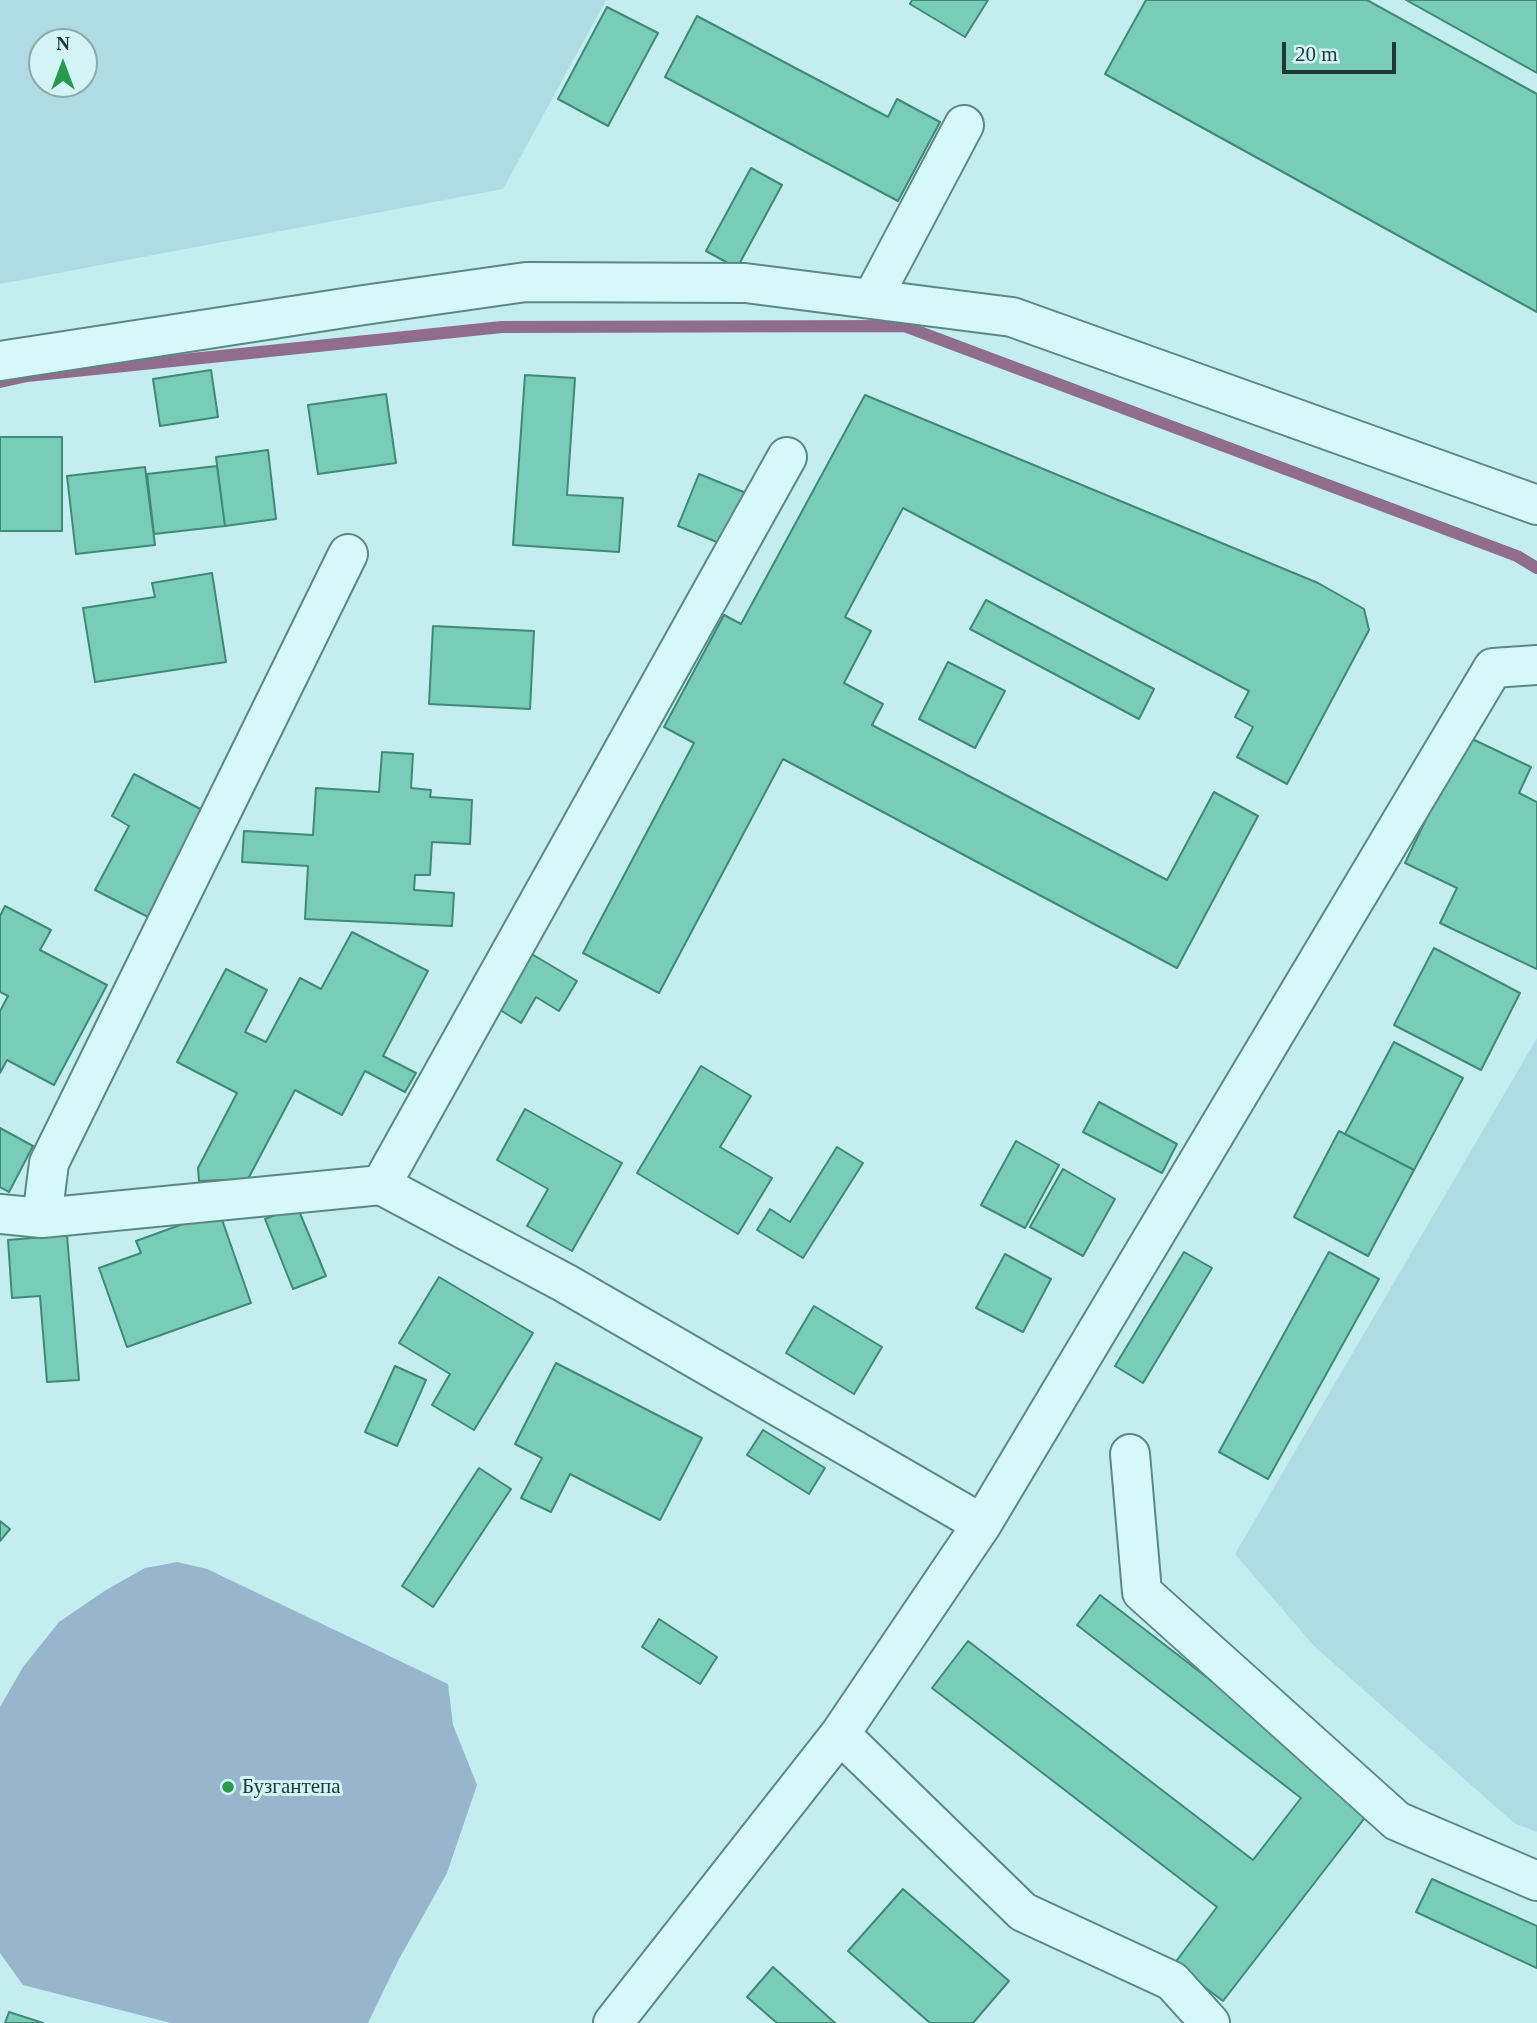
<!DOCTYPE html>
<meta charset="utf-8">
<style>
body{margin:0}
#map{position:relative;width:1537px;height:2023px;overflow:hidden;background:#c3edef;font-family:Georgia,serif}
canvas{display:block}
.north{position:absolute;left:28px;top:28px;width:70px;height:70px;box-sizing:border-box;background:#d3f4f6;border:2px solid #8ba9a8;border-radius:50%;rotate:0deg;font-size:19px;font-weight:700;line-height:28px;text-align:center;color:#1e3934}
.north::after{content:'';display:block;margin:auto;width:24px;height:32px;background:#29994e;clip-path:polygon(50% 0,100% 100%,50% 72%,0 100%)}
.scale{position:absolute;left:1282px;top:42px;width:114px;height:32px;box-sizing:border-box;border:4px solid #1e3934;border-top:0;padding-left:9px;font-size:21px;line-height:24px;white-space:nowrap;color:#1e3934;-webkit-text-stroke:5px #d3f4f6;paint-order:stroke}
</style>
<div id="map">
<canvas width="1537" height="2023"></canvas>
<div class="north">N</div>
<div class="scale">20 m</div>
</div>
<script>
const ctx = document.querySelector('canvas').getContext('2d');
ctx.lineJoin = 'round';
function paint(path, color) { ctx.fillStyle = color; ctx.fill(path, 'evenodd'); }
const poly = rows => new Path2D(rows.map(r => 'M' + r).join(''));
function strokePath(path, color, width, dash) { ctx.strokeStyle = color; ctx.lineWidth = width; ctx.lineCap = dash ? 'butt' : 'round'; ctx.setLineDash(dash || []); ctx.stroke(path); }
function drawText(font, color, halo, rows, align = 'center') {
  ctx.font = font + ' Georgia,serif'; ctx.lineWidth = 6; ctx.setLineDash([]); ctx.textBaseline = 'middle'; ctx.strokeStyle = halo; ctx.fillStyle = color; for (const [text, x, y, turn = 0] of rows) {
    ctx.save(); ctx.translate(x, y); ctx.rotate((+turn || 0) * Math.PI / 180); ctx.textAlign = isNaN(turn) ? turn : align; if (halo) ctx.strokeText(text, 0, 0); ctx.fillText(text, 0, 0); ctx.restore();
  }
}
const farmland = poly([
 [0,0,606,0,503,189,0,284],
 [84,42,84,84,42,84,42,42],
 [1537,1038,1537,1832,1514,1823,1314,1646,1235,1554]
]);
const green = poly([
 [177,1562,207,1569,448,1684,453,1725,477,1785,447,1873,398,1961,368,2023,171,2023,23,1985,0,1953,0,1707,23,1667,59,1622,106,1590,145,1568]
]);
const stream = poly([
 [0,382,27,376,502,327,904,326,1517,556,1537,568]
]);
const building = poly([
 [912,0,988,0,965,37,910,4,912,0],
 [1146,0,1367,0,1537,94,1537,312,1105,74,1146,0],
 [1406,0,1537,0,1537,73,1406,0],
 [607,7,658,33,608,126,558,99,607,7],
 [697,16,888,117,897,99,940,122,898,201,665,77,697,16],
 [751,168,782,185,737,268,706,251,751,168],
 [211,370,218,417,160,426,153,379,211,370],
 [525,375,575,378,567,495,623,498,619,552,513,545,525,375],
 [386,394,396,463,318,474,308,405,386,394],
 [865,395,1318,583,1364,609,1369,630,1287,784,1237,757,1253,727,1235,717,1249,691,903,508,845,617,871,631,844,683,883,704,872,725,1167,880,1214,792,1258,816,1177,968,783,759,659,993,583,953,694,743,664,727,724,615,741,624,865,395],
 [0,437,62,437,62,531,0,531,0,437],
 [268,450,276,519,225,526,216,457,268,450],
 [217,466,225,526,154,534,147,474,217,466],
 [145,467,155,545,76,554,67,476,145,467],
 [699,474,746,493,724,545,678,526,699,474],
 [212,573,226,662,95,682,83,608,155,597,152,583,212,573],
 [986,600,1154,689,1139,719,970,629,986,600],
 [433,626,534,631,530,709,429,704,433,626],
 [948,662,1005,691,975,748,919,719,948,662],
 [1466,736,1531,767,1519,793,1537,802,1537,969,1440,923,1457,888,1405,863,1466,736],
 [382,752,413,754,411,788,431,790,430,797,472,800,470,844,432,842,430,875,415,875,414,890,454,893,452,926,305,919,308,866,242,862,244,831,313,835,316,788,379,792,382,752],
 [134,774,206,812,150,918,95,890,129,826,112,816,134,774],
 [5,906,51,930,40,950,107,985,54,1085,7,1060,0,1073,0,1011,8,996,0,992,0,916,5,906],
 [352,932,428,971,383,1056,416,1073,405,1092,365,1071,342,1115,295,1090,248,1179,199,1181,198,1168,237,1093,177,1062,226,969,267,990,245,1032,266,1042,300,978,321,989,352,932],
 [1434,948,1520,993,1481,1070,1394,1025,1434,948],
 [530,953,577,981,559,1011,536,997,521,1023,497,1008,530,953],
 [1394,1042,1463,1078,1414,1170,1345,1134,1394,1042],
 [701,1066,751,1096,720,1147,772,1178,738,1234,637,1173,701,1066],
 [1099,1102,1177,1144,1162,1173,1083,1132,1099,1102],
 [525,1109,622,1163,572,1251,527,1226,548,1189,497,1160,525,1109],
 [0,1128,33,1146,9,1192,0,1187,0,1128],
 [1339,1131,1414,1170,1368,1256,1294,1217,1339,1131],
 [1016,1141,1059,1165,1025,1228,981,1205,1016,1141],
 [837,1147,863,1163,803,1258,757,1230,770,1209,790,1222,837,1147],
 [1063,1169,1115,1199,1083,1256,1030,1227,1063,1169],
 [297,1206,326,1276,293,1289,265,1219,297,1206],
 [219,1211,251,1303,127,1347,99,1268,141,1253,136,1241,219,1211],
 [67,1235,79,1380,47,1382,40,1296,12,1298,8,1240,67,1235],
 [1184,1252,1212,1268,1143,1383,1115,1366,1184,1252],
 [1329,1252,1379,1279,1268,1479,1219,1452,1329,1252],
 [1005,1254,1051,1279,1023,1332,976,1308,1005,1254],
 [439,1277,533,1333,474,1430,432,1405,450,1374,399,1343,439,1277],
 [814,1306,882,1347,854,1394,786,1353,814,1306],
 [556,1363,702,1438,660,1520,570,1474,551,1512,521,1498,542,1458,515,1444,556,1363],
 [395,1366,426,1380,397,1446,365,1432,395,1366],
 [763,1430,825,1468,809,1494,747,1455,763,1430],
 [479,1468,511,1489,433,1607,402,1586,479,1468],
 [0,1521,10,1529,0,1541,0,1521],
 [1100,1595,1374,1806,1223,2001,1174,1964,1217,1907,932,1688,968,1641,1253,1860,1301,1798,1077,1625,1100,1595],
 [659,1619,717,1657,700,1684,642,1647,659,1619],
 [1432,1879,1537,1926,1537,1968,1416,1912,1432,1879],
 [903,1889,1009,1981,973,2023,930,2023,848,1951,903,1889],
 [773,1967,835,2023,777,2023,747,1997,773,1967],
 [9,2012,43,2023,5,2023,9,2012]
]);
const minor = poly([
 [872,299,964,125],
 [0,361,364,305,526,282,745,283,1012,317,1537,505],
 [381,1185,787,457],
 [0,1214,42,1218,381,1185,565,1283,982,1524],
 [42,1218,49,1163,348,554],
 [1130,1454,1142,1592,1397,1821,1537,1881],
 [840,1734,1023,1912,1172,1981,1210,2023],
 [613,2023,840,1734,982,1524,1493,668,1537,665]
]);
const markers = [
 [228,1787,7,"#29994e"]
];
const poiNames = [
 ["Бузгантепа",242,1787]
];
paint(farmland, '#b1dbe4');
paint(green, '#97b5cd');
strokePath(stream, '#906c8d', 12);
paint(building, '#79cdb8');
strokePath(building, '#3f8975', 2);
strokePath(minor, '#5a8983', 42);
strokePath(minor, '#d7f8f9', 38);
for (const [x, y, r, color] of markers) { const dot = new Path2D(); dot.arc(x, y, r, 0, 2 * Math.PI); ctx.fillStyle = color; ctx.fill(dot); strokePath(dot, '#d3f4f6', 2.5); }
drawText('21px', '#1e3934', '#d3f4f6', poiNames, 'left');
</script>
